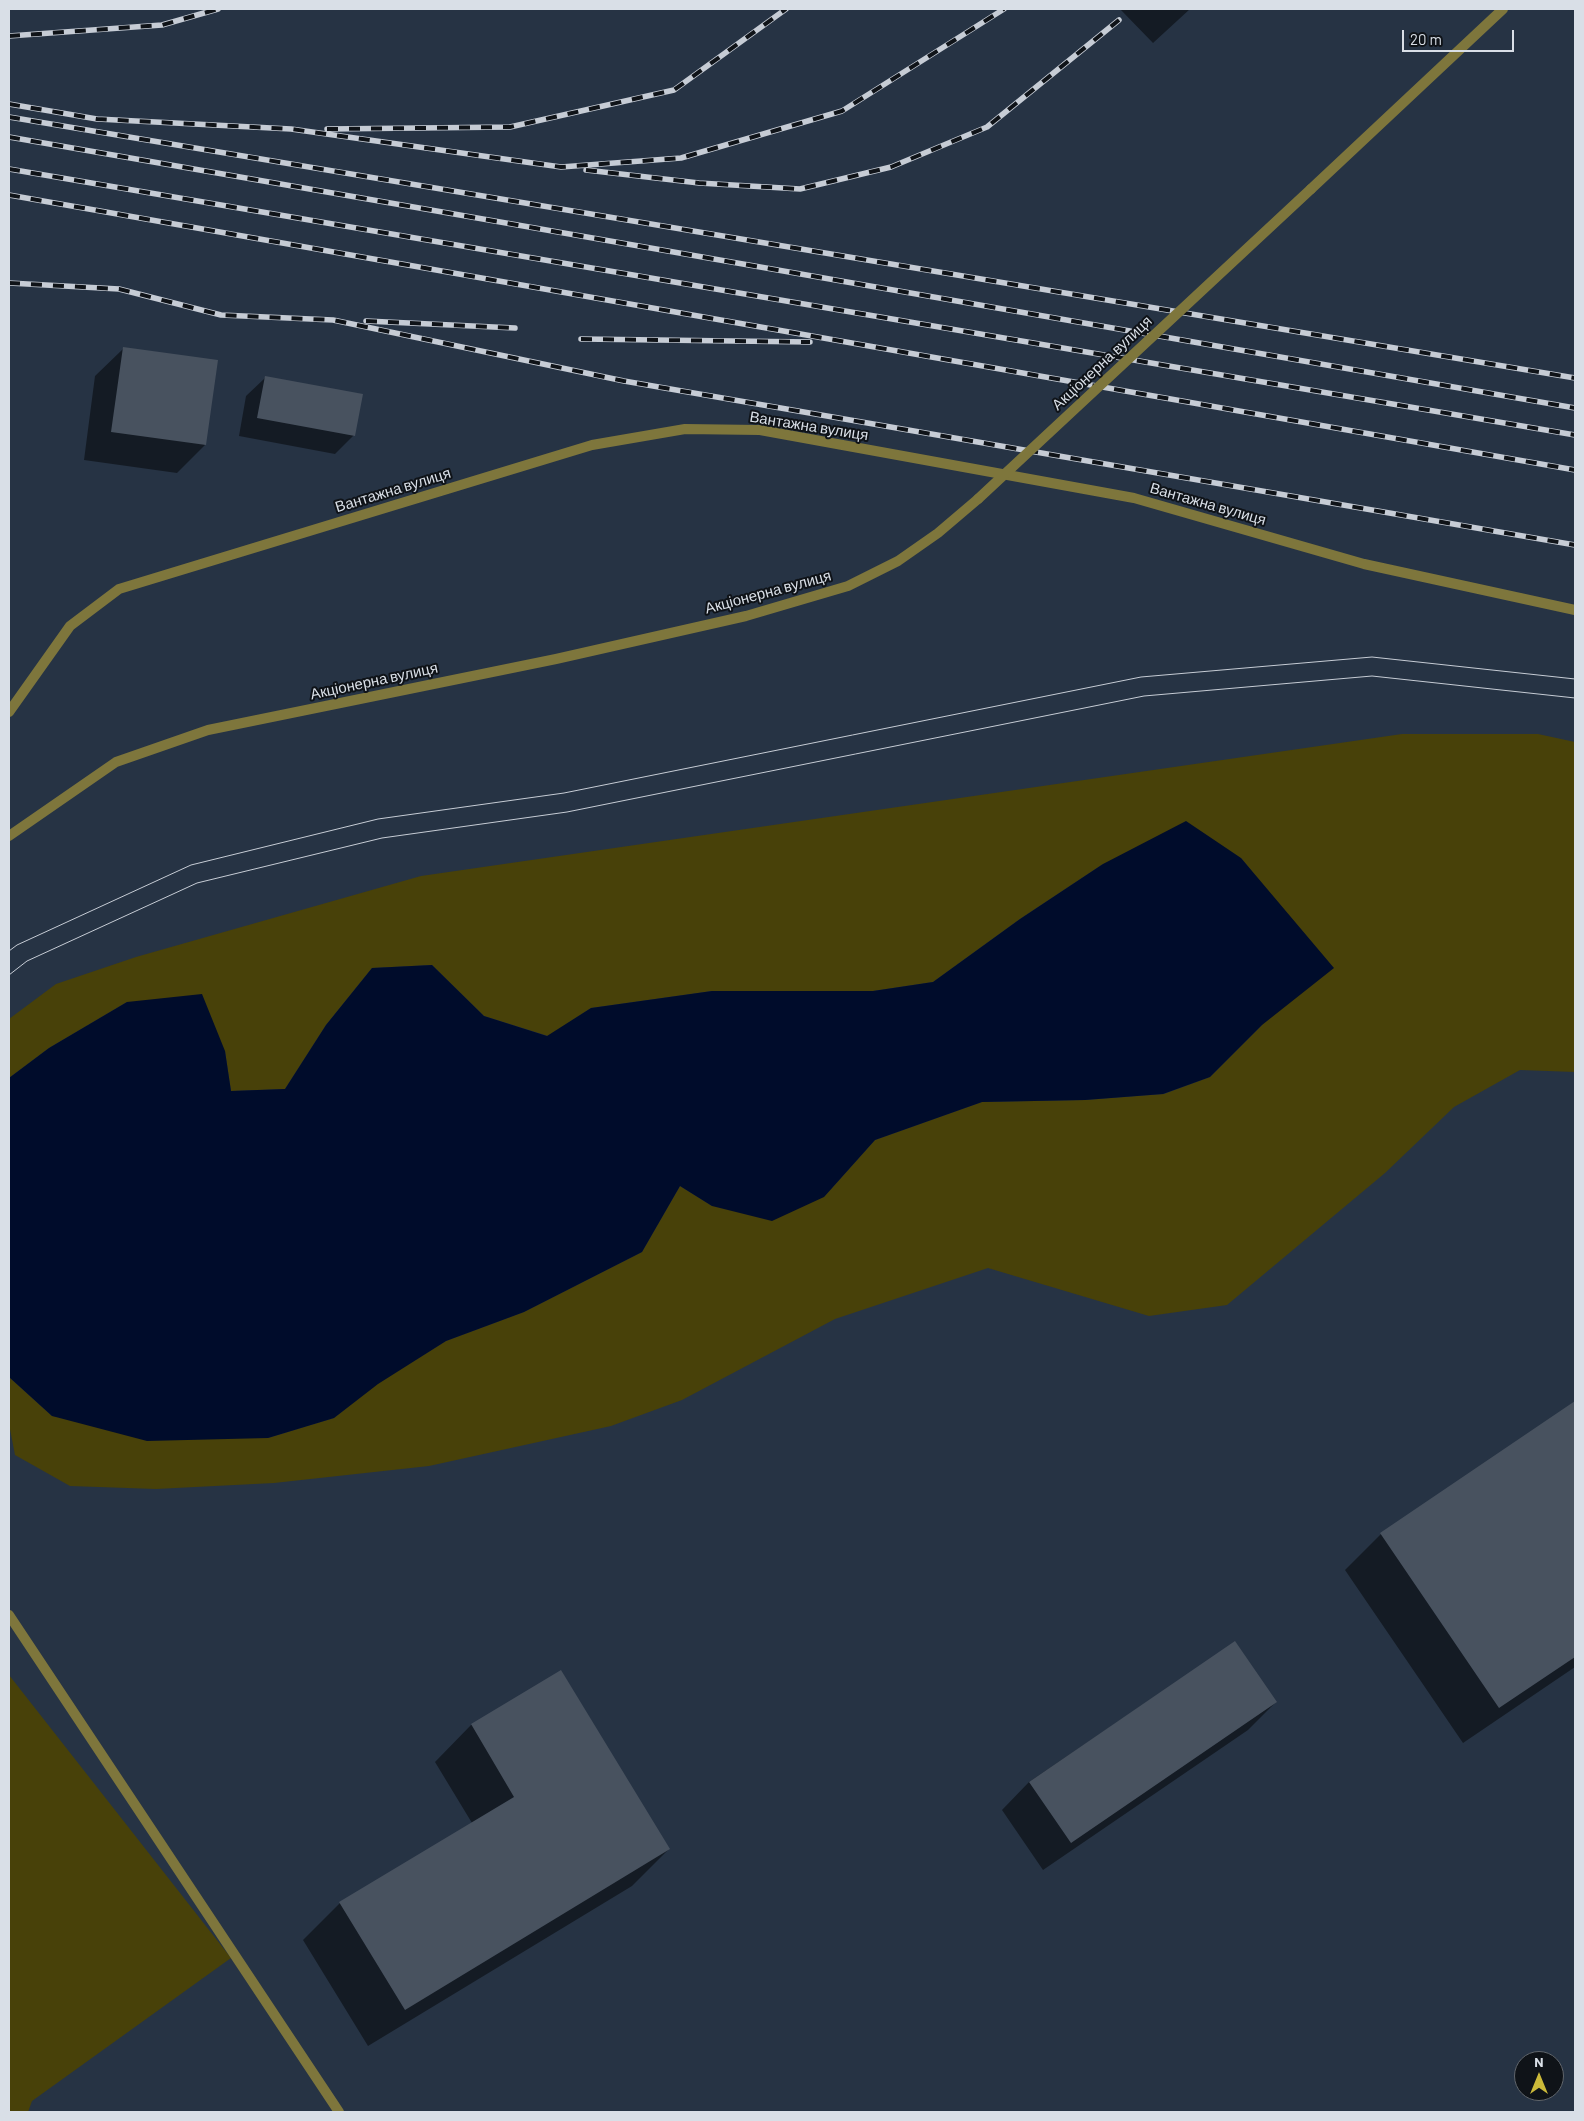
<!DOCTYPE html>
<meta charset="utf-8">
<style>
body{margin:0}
#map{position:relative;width:1584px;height:2121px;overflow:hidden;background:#212b36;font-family:Barlow,sans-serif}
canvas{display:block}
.frame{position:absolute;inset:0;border:10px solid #d9dfe7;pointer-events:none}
.north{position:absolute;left:1514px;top:2051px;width:50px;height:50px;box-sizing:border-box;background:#0f1318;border:1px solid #60656b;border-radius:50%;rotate:0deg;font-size:14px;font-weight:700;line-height:20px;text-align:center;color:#d9dfe7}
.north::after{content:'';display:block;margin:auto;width:18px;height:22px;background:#cbb939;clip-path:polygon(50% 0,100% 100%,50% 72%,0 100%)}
.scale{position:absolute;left:1402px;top:30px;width:112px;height:22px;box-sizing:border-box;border:2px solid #d9dfe7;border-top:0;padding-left:6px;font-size:15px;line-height:18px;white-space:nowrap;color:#d9dfe7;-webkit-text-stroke:4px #0f1318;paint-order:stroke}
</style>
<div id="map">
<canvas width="1584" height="2121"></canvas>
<div class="frame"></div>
<div class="north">N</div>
<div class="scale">20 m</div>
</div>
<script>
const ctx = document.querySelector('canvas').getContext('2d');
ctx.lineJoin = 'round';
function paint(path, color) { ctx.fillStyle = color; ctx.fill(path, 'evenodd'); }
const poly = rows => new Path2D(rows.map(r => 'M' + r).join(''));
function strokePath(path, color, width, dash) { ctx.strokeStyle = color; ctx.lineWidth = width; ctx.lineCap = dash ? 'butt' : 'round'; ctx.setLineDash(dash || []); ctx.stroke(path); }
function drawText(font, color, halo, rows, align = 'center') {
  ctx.font = font + ' Barlow,sans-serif'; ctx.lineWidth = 4; ctx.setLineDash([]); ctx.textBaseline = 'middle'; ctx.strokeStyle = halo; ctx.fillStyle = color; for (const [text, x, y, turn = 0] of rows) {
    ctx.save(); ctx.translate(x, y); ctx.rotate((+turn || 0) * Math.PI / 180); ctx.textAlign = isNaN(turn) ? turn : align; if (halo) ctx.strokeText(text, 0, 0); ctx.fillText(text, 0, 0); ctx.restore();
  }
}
const built = poly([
 [9,9,1575,9,1575,2112,9,2112],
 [1524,2061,1554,2061,1554,2091,1524,2091]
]);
const green = poly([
 [1402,734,1538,734,1575,742,1575,1072,1520,1070,1454,1107,1385,1173,1227,1305,1149,1316,988,1268,835,1319,682,1400,611,1426,429,1466,274,1483,156,1489,70,1486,15,1455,9,1424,9,1377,52,1416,268,1438,334,1418,377,1384,446,1341,524,1312,642,1252,680,1186,712,1206,824,1197,875,1140,982,1102,1085,1100,1164,1094,1210,1077,1262,1025,1281,908,1241,858,1103,864,1020,919,933,982,873,991,712,991,591,1008,548,1036,484,1016,432,965,372,968,326,1025,285,1089,231,1091,225,1051,127,1002,49,1048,9,1078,9,1019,56,984,136,957,421,876],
 [9,1675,231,1958,32,2101,28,2112,9,2112]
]);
const water = poly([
 [1186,821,1241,858,1334,968,1262,1025,1210,1077,1163,1094,1085,1100,982,1102,875,1140,824,1197,772,1221,712,1206,680,1186,642,1252,524,1312,446,1341,378,1384,334,1418,268,1438,147,1441,52,1416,9,1377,9,1078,49,1048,127,1002,202,994,225,1051,231,1091,285,1089,326,1025,372,968,432,965,484,1016,547,1036,591,1008,712,991,873,991,933,982,1020,919,1103,864]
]);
const shadow = poly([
 [1120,9,1190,9,1153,43],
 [123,349,205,445,177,473,84,460,95,376],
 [265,378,354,435,335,454,239,436,246,396],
 [1575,1403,1575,1667,1463,1743,1345,1570,1381,1534],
 [1235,1642,1276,1702,1248,1730,1043,1870,1002,1810,1029,1782],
 [561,1671,669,1849,632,1886,368,2046,303,1940,340,1903,472,1823,435,1762,471,1725]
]);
const building = poly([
 [123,347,218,360,206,445,111,432],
 [265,376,363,394,355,436,257,418],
 [1575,1401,1575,1657,1499,1708,1380,1533],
 [1235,1641,1277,1702,1071,1843,1029,1782],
 [561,1670,670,1849,405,2010,339,1902,514,1797,471,1724]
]);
const lane = poly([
 [9,1615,339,2112]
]);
const street = poly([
 [1311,189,1503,9],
 [9,712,70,626,119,589,592,445,685,429,760,430,1134,498,1364,564,1575,610],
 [9,836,116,762,208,730,556,659,746,616,848,586,898,561,938,533,978,499]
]);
const tram = poly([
 [9,951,17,945,191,865,378,819,564,793,1141,677,1372,657,1575,679],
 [9,975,27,961,197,883,382,838,567,812,1144,696,1372,676,1575,698]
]);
const rail = poly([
 [9,36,162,25,218,9],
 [9,104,97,119,291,129,561,167,681,158,842,111,1004,9],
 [9,117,1575,378],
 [327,129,510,127,674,90,786,9],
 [9,137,1575,408],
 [9,169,1575,435],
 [586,170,699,183,800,189,891,167,987,127,1119,20],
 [9,195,1575,470],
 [9,283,119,289,221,315,333,320,624,381,1575,545],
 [366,321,515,328],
 [581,339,810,342]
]);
const streetBridge = poly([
 [978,499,1311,189]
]);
const streetNames = [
 ["Акціонерна вулиця",1102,363,-43],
 ["Вантажна вулиця",809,426,9],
 ["Вантажна вулиця",393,490,-17],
 ["Вантажна вулиця",1208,504,16],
 ["Акціонерна вулиця",768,592,-15],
 ["Акціонерна вулиця",374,681,-12]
];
paint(built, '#263344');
paint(green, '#484109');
paint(water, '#000c2b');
paint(shadow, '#0007');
paint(building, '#48525f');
strokePath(lane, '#7e763c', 10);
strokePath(street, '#7e763c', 10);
strokePath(tram, '#c6ccd5', 1);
strokePath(rail, '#c6ccd5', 5.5);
strokePath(rail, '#0f1318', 4, [11]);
strokePath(streetBridge, '#7e763c', 10);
drawText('15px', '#d9dfe7', '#0f1318', streetNames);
</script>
